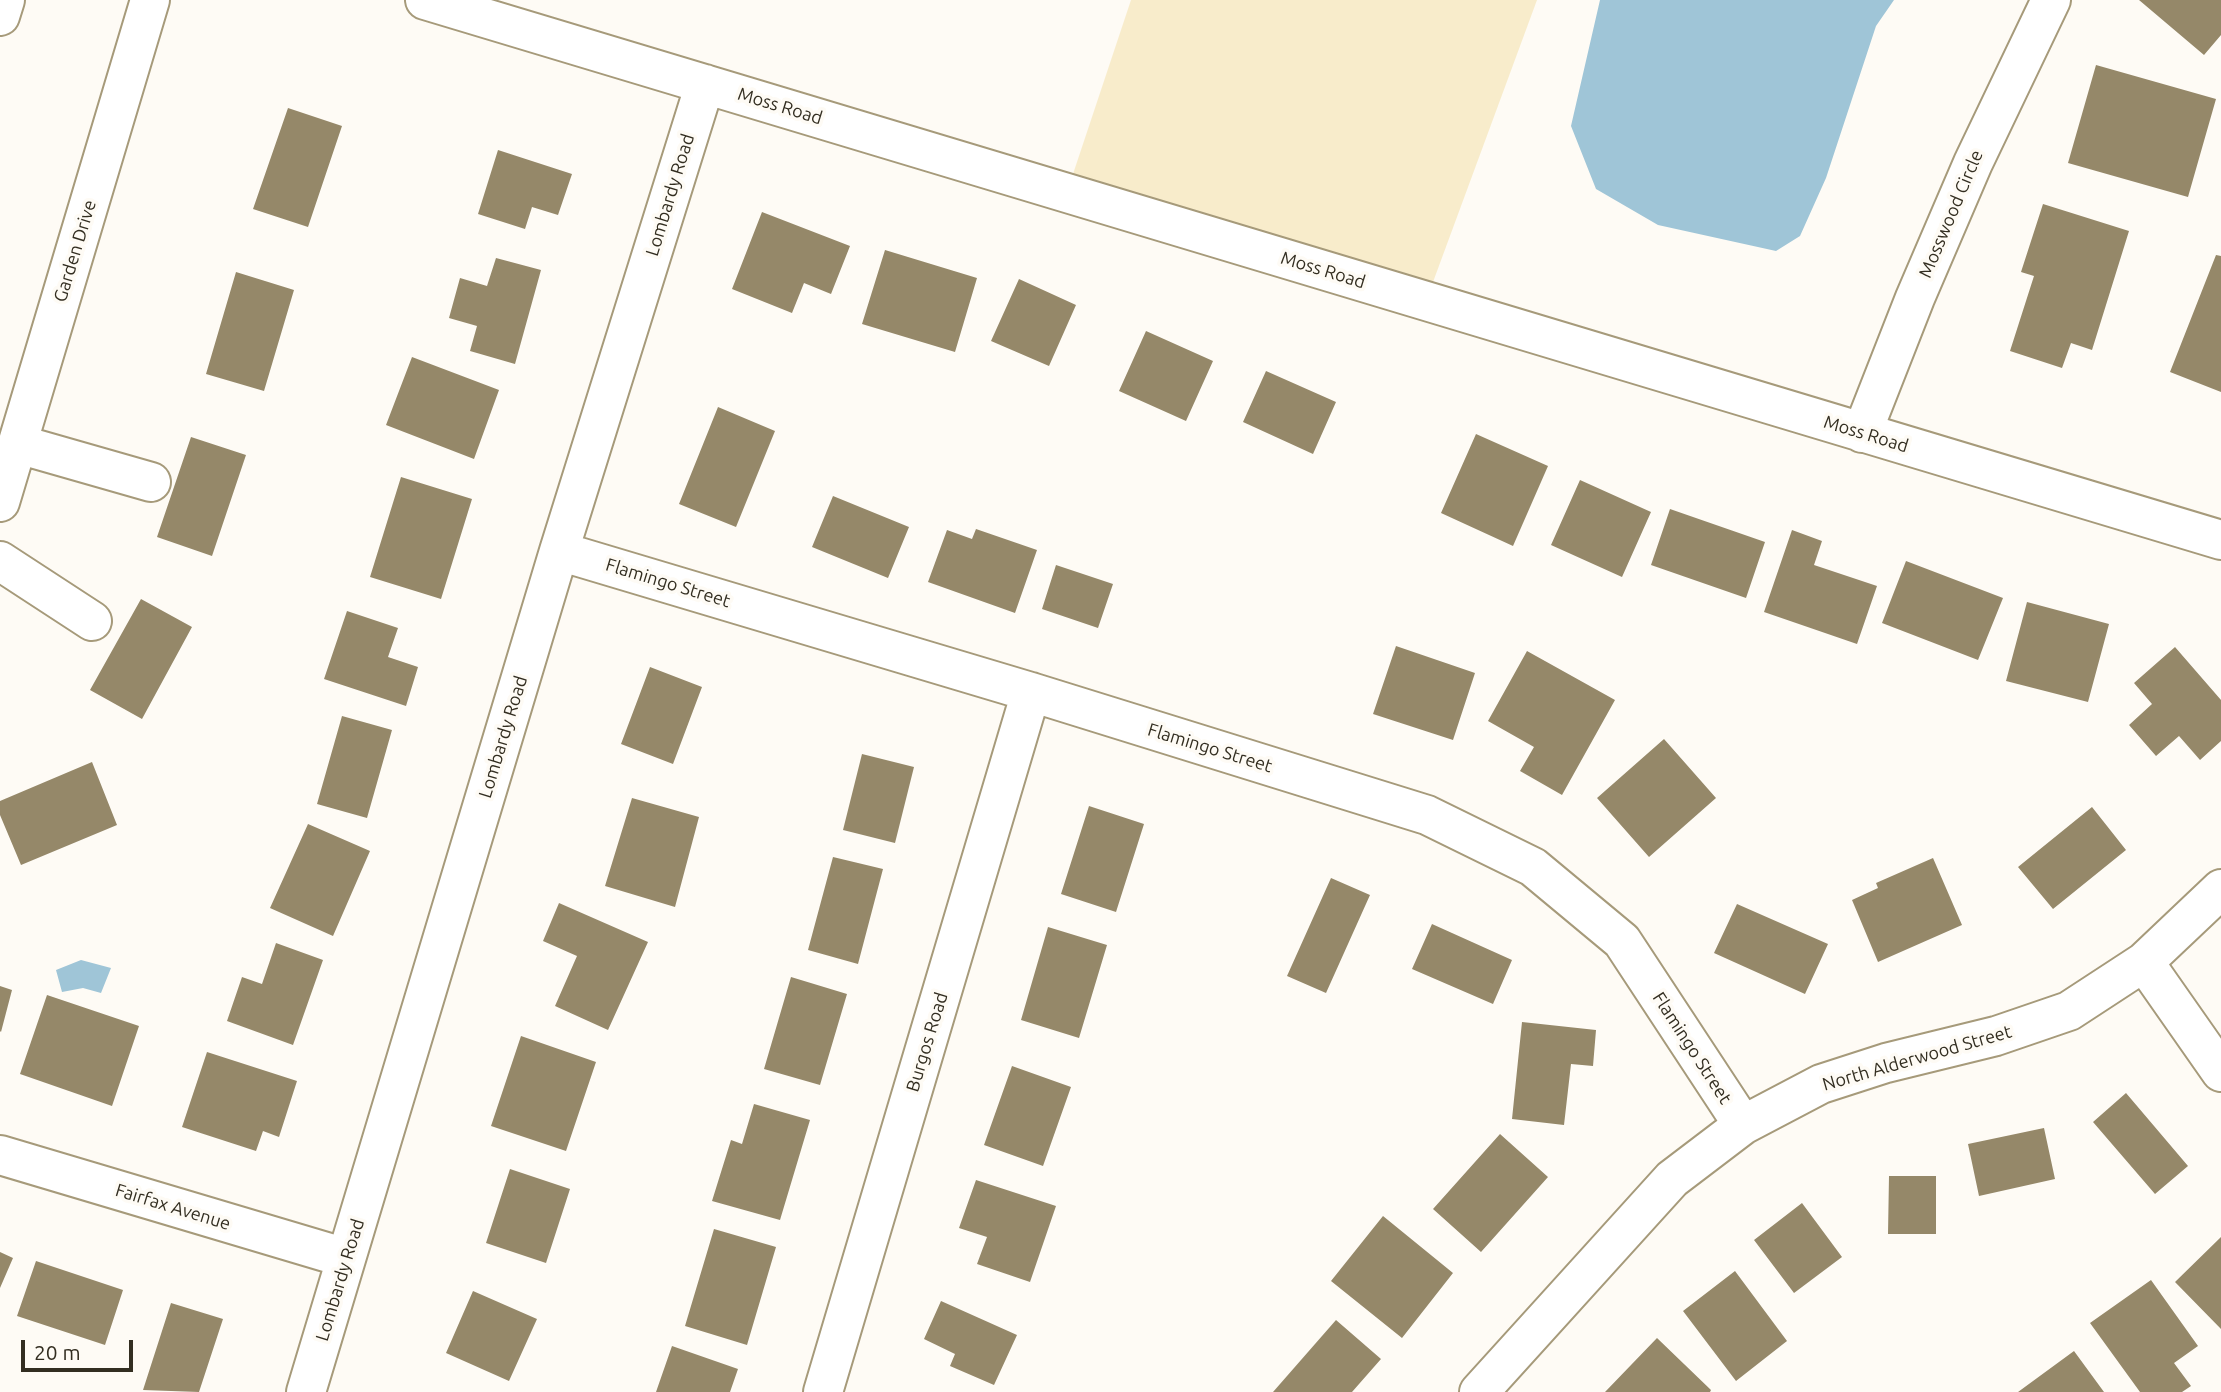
<!DOCTYPE html>
<style>
body{margin:0}
#map{position:relative;width:2221px;height:1392px;overflow:hidden;background:#fefbf5;font-family:Ubuntu,sans-serif}
canvas{display:block}
.scale{position:absolute;left:21px;top:1340px;width:112px;height:32px;box-sizing:border-box;border:4px solid #332e21;border-top:0;padding-left:9px;font-size:21px;line-height:24px;white-space:nowrap;color:#332e21;-webkit-text-stroke:5px #fefbf5;paint-order:stroke}
</style>
<div id="map">
<canvas width="2221" height="1392"></canvas>
<div class="scale">20 m</div>
</div>
<script>
const ctx = document.querySelector('canvas').getContext('2d');
ctx.lineJoin = 'round';
function paint(path, color) { ctx.fillStyle = color; ctx.fill(path, 'evenodd'); }
const poly = rows => new Path2D(rows.map(r => 'M' + r).join(''));
function strokePath(path, color, width, dash) { ctx.strokeStyle = color; ctx.lineWidth = width; ctx.lineCap = dash ? 'butt' : 'round'; ctx.setLineDash(dash || []); ctx.stroke(path); }
function drawText(font, color, halo, rows, align = 'center') {
  ctx.font = font + ' Ubuntu,sans-serif'; ctx.lineWidth = 7; ctx.setLineDash([]); ctx.textBaseline = 'middle'; ctx.strokeStyle = halo; ctx.fillStyle = color; for (const [text, x, y, turn = 0] of rows) {
    ctx.save(); ctx.translate(x, y); ctx.rotate((+turn || 0) * Math.PI / 180); ctx.textAlign = isNaN(turn) ? turn : align; if (halo) ctx.strokeText(text, 0, 0); ctx.fillText(text, 0, 0); ctx.restore();
  }
}
const green = poly([
 [1131,0,1537,0,1433,282,1073,174]
]);
const water = poly([
 [1600,0,1894,0,1876,26,1826,178,1800,236,1776,251,1658,225,1596,189,1571,126],
 [81,960,111,968,101,993,83,988,62,992,56,970]
]);
const building = poly([
 [2139,0,2221,0,2221,35,2204,55],
 [2096,65,2216,99,2188,197,2068,163],
 [288,108,342,126,308,227,253,209],
 [498,150,572,174,558,215,532,207,525,229,478,214],
 [2043,204,2129,231,2092,350,2071,343,2062,368,2010,351,2034,276,2021,272],
 [762,212,850,246,831,294,804,283,792,313,732,289],
 [885,250,977,278,955,352,862,324],
 [2216,255,2221,256,2221,392,2170,372],
 [496,258,541,270,515,364,470,351,477,326,449,318,460,278,487,286],
 [236,272,294,290,264,391,206,374],
 [1019,279,1076,305,1049,366,991,341],
 [1146,331,1213,361,1186,421,1119,391],
 [412,357,499,390,474,459,386,425],
 [1266,371,1336,402,1313,454,1243,422],
 [718,407,775,431,736,527,679,504],
 [1476,434,1548,466,1513,546,1441,513],
 [191,437,246,455,212,556,157,537],
 [401,477,472,499,441,599,370,577],
 [1580,480,1651,512,1622,577,1551,545],
 [833,496,909,527,888,578,812,547],
 [1670,509,1765,542,1746,598,1651,565],
 [976,529,1037,550,1015,613,928,582,947,530,972,539],
 [1792,530,1822,541,1814,565,1877,586,1857,644,1764,612],
 [1906,561,2003,598,1978,660,1882,623],
 [1056,565,1113,584,1098,628,1042,609],
 [141,599,192,627,142,719,90,690],
 [2027,602,2109,624,2088,702,2006,681],
 [347,611,398,628,388,657,418,667,406,706,324,679],
 [1396,646,1475,673,1453,740,1373,714],
 [2175,647,2221,700,2221,741,2200,760,2179,736,2156,756,2129,725,2152,704,2134,683],
 [1527,651,1615,700,1562,795,1520,771,1534,747,1488,721],
 [650,667,702,687,673,764,621,744],
 [342,716,392,730,367,818,317,804],
 [1664,739,1716,798,1649,857,1597,798],
 [862,754,914,767,895,843,843,830],
 [92,762,117,825,21,865,0,815,0,801],
 [632,798,699,817,675,907,605,886],
 [1089,806,1144,824,1116,912,1061,894],
 [2092,807,2126,850,2053,909,2018,867],
 [308,824,370,851,333,936,270,908],
 [833,857,883,869,858,964,808,950],
 [1933,858,1962,925,1878,962,1852,900,1878,888,1876,883],
 [1331,878,1370,895,1326,993,1287,976],
 [559,903,648,942,608,1030,555,1006,577,956,543,941],
 [1737,904,1828,944,1805,994,1714,953],
 [1432,924,1512,960,1493,1004,1412,969],
 [1048,927,1107,945,1079,1038,1021,1020],
 [276,943,323,960,293,1045,227,1021,242,977,262,984],
 [791,977,847,994,820,1085,764,1069],
 [0,986,12,990,1,1032,0,1031],
 [47,995,139,1026,112,1106,20,1074],
 [1522,1022,1596,1030,1593,1066,1571,1064,1564,1125,1512,1119],
 [521,1036,596,1062,566,1151,491,1126],
 [207,1052,297,1081,279,1137,263,1131,256,1151,182,1127],
 [1012,1066,1071,1087,1043,1166,984,1145],
 [2126,1093,2188,1166,2155,1194,2093,1122],
 [754,1104,810,1120,780,1220,712,1201,731,1140,742,1144],
 [2044,1128,2055,1179,1979,1196,1968,1144],
 [1500,1134,1548,1177,1481,1252,1433,1209],
 [510,1169,570,1189,546,1263,486,1243],
 [1889,1176,1936,1176,1936,1234,1888,1234],
 [976,1180,1056,1206,1030,1282,977,1264,987,1237,959,1228],
 [1802,1203,1842,1257,1794,1293,1754,1240],
 [1383,1216,1453,1273,1402,1338,1331,1281],
 [714,1229,776,1247,747,1345,685,1326],
 [2221,1237,2221,1329,2175,1282],
 [0,1252,13,1258,0,1288],
 [36,1261,123,1290,105,1345,17,1316],
 [1735,1271,1787,1341,1736,1381,1683,1311],
 [2151,1280,2198,1346,2174,1363,2191,1386,2182,1392,2140,1392,2090,1323],
 [473,1291,537,1319,509,1381,446,1353],
 [941,1301,1017,1335,994,1385,950,1366,955,1354,924,1339],
 [171,1303,223,1319,199,1392,143,1390],
 [1336,1320,1381,1359,1352,1392,1273,1392],
 [1657,1338,1711,1390,1710,1392,1605,1392],
 [672,1346,738,1369,730,1392,656,1392],
 [2074,1351,2104,1392,2018,1392]
]);
const minor = poly([
 [425,0,2221,540],
 [0,16,5,0],
 [1862,433,1915,298,1973,163,2051,0],
 [18,444,151,482],
 [0,502,150,0],
 [559,551,1031,692,1427,815,1533,867,1622,941,1743,1125],
 [0,561,92,621],
 [2144,962,2221,1072],
 [0,1155,346,1258],
 [306,1392,559,551,705,84],
 [823,1392,1031,692],
 [1479,1392,1672,1179,1743,1125,1821,1084,1886,1063,1996,1036,2069,1011,2144,962,2221,889]
]);
const streetNames = [
 ["Moss Road",780,106,17],
 ["Lombardy Road",670,195,-73],
 ["Mosswood Circle",1951,214,-67],
 ["Garden Drive",75,251,-73],
 ["Moss Road",1323,270,17],
 ["Moss Road",1866,434,17],
 ["Flamingo Street",668,583,17],
 ["Lombardy Road",503,737,-73],
 ["Flamingo Street",1210,748,17],
 ["Burgos Road",927,1042,-73],
 ["Flamingo Street",1692,1048,57],
 ["North Alderwood Street",1917,1058,-16],
 ["Fairfax Avenue",173,1207,17],
 ["Lombardy Road",340,1280,-73]
];
paint(green, '#f8eccb');
paint(water, '#9fc5d7');
paint(building, '#958869');
strokePath(minor, '#a69a7a', 42);
strokePath(minor, '#fff', 38);
drawText('18px', '#332e21', '#fefbf5', streetNames);
</script>
